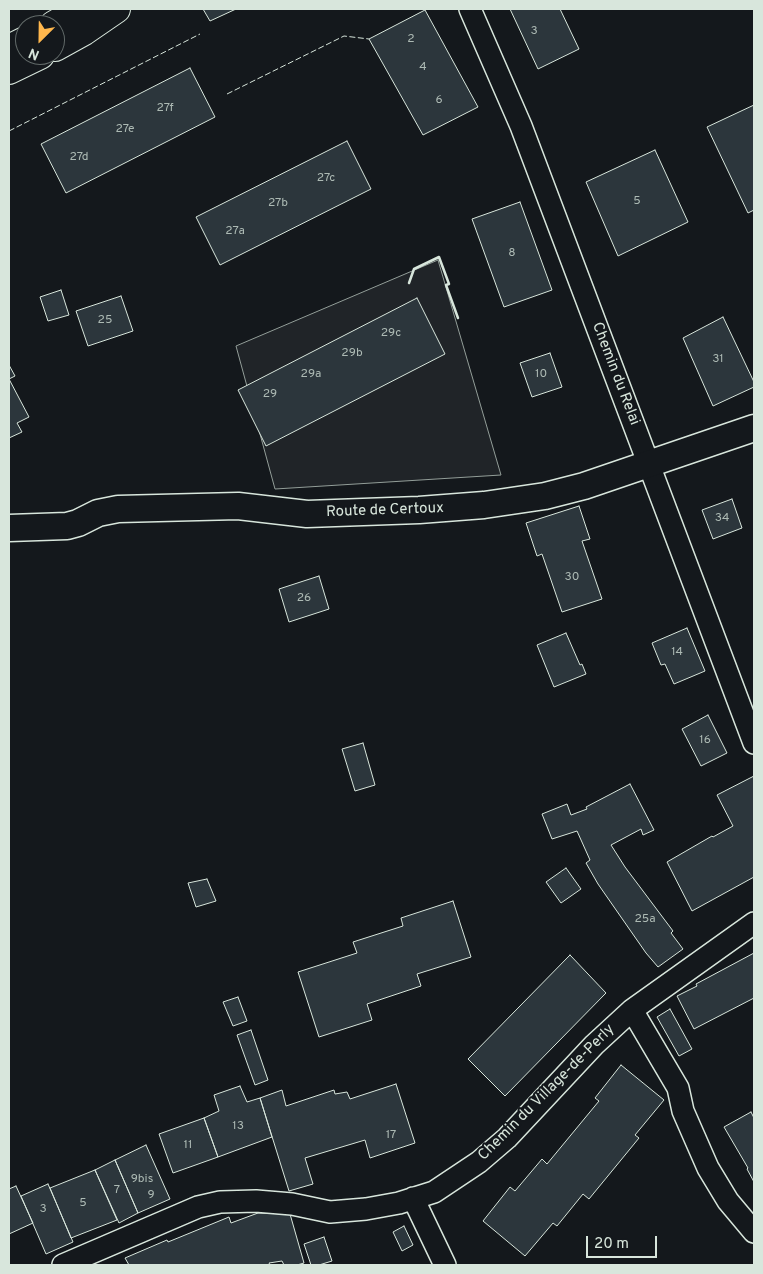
<!DOCTYPE html>
<style>
body{margin:0}
#map{position:relative;width:763px;height:1274px;overflow:hidden;background:#14181c;font-family:Overpass,sans-serif}
canvas{display:block}
.frame{position:absolute;inset:0;border:10px solid #d8e6dc;pointer-events:none}
.north{position:absolute;left:15px;top:15px;width:50px;height:50px;box-sizing:border-box;background:#14181c;border:1px solid #626a69;border-radius:50%;rotate:203deg;font-size:14px;font-weight:700;line-height:20px;text-align:center;color:#d8e6dc}
.north::after{content:'';display:block;margin:auto;width:18px;height:22px;background:#ffb74d;clip-path:polygon(50% 0,100% 100%,50% 72%,0 100%)}
.scale{position:absolute;left:586px;top:1236px;width:71px;height:22px;box-sizing:border-box;border:2px solid #d8e6dc;border-top:0;padding-left:6px;font-size:15px;line-height:18px;white-space:nowrap;color:#d8e6dc;-webkit-text-stroke:4px #14181c;paint-order:stroke}
</style>
<div id="map">
<canvas width="763" height="1274"></canvas>
<div class="frame"></div>
<div class="north">N</div>
<div class="scale">20 m</div>
</div>
<script>
const ctx = document.querySelector('canvas').getContext('2d');
ctx.lineJoin = 'round';
function paint(path, color) { ctx.fillStyle = color; ctx.fill(path, 'evenodd'); }
const poly = rows => new Path2D(rows.map(r => 'M' + r).join(''));
function strokePath(path, color, width, dash) { ctx.strokeStyle = color; ctx.lineWidth = width; ctx.lineCap = dash ? 'butt' : 'round'; ctx.setLineDash(dash || []); ctx.stroke(path); }
function drawText(font, color, halo, rows, align = 'center') {
  ctx.font = font + ' Overpass,sans-serif'; ctx.lineWidth = 4; ctx.setLineDash([]); ctx.textBaseline = 'middle'; ctx.strokeStyle = halo; ctx.fillStyle = color; for (const [text, x, y, turn = 0] of rows) {
    ctx.save(); ctx.translate(x, y); ctx.rotate((+turn || 0) * Math.PI / 180); ctx.textAlign = isNaN(turn) ? turn : align; if (halo) ctx.strokeText(text, 0, 0); ctx.fillText(text, 0, 0); ctx.restore();
  }
}
const green = poly([
 [438,260,501,475,275,489,236,346,438,260]
]);
const building = poly([
 [203,9,236,9,210,21,203,9],
 [510,9,560,9,579,49,538,69,510,9],
 [425,10,478,107,423,135,369,39,425,10],
 [190,68,215,117,66,193,41,144,190,68],
 [754,105,754,210,748,213,707,127,754,105],
 [347,141,371,189,220,265,196,217,347,141],
 [655,150,688,222,618,256,586,182,655,150],
 [520,202,552,290,504,307,472,219,520,202],
 [61,290,69,315,48,321,40,297,61,290],
 [121,296,133,331,88,346,76,311,121,296],
 [417,298,445,354,266,446,238,390,417,298],
 [723,317,754,382,754,387,713,406,683,338,723,317],
 [550,353,562,387,532,397,520,363,550,353],
 [9,365,15,376,9,379,29,417,17,423,22,432,9,438,9,365],
 [732,499,742,528,713,539,702,510,732,499],
 [579,506,590,539,582,541,602,599,562,612,542,554,537,556,526,523,579,506],
 [319,576,329,609,289,622,279,589,319,576],
 [687,628,705,671,674,684,665,664,661,665,652,643,687,628],
 [566,633,580,665,582,664,586,674,554,687,537,645,566,633],
 [708,715,727,753,701,766,682,729,708,715],
 [363,743,375,785,355,791,342,749,363,743],
 [754,776,754,877,692,911,667,862,712,836,713,837,733,826,717,795,754,776],
 [630,784,654,830,643,835,641,829,611,845,625,867,673,931,671,933,683,949,658,967,646,953,598,884,586,863,590,860,577,831,552,839,542,814,567,804,571,815,587,809,586,807,630,784],
 [566,868,581,889,561,903,546,882,566,868],
 [207,879,216,901,196,907,188,883,207,879],
 [453,901,471,957,417,974,421,986,367,1004,372,1020,319,1037,298,972,357,953,353,942,403,926,401,918,453,901],
 [754,953,754,998,694,1029,677,996,697,986,696,984,754,953],
 [570,955,606,993,505,1096,468,1059,570,955],
 [238,997,247,1021,233,1026,223,1002,238,997],
 [670,1009,692,1049,679,1056,657,1017,670,1009],
 [251,1030,268,1080,255,1085,237,1035,251,1030],
 [621,1065,664,1100,635,1135,639,1138,589,1199,583,1194,557,1226,553,1223,525,1256,483,1221,510,1187,515,1191,542,1159,547,1164,599,1101,595,1098,621,1065],
 [396,1084,415,1143,370,1158,365,1140,305,1158,313,1184,289,1191,260,1098,282,1090,286,1106,334,1090,335,1094,347,1092,350,1099,396,1084],
 [240,1086,247,1102,260,1098,272,1137,218,1157,204,1118,219,1111,214,1095,240,1086],
 [751,1112,754,1118,754,1182,747,1169,748,1168,724,1127,751,1112],
 [204,1118,218,1157,173,1173,159,1134,204,1118],
 [146,1145,170,1199,138,1213,115,1160,146,1145],
 [115,1160,138,1213,119,1223,95,1170,115,1160],
 [95,1170,117,1220,71,1238,50,1188,95,1170],
 [48,1184,73,1242,46,1254,21,1196,48,1184],
 [16,1186,33,1223,9,1234,9,1189,16,1186],
 [258,1213,290,1214,304,1263,297,1265,284,1265,282,1261,269,1263,270,1265,129,1265,125,1258,167,1240,168,1242,229,1217,231,1223,258,1213],
 [404,1226,413,1245,402,1251,393,1232,404,1226],
 [324,1237,332,1261,319,1265,311,1265,304,1244,324,1237]
]);
const minor = poly([
 [470,9,521,126,754,743],
 [632,1010,678,1088,683,1111,708,1168,728,1201,754,1232],
 [413,1198,445,1265],
 [63,1265,198,1207,220,1202,256,1201,292,1204,330,1212,366,1209,399,1203,434,1192,479,1162,507,1138,594,1045,632,1010,754,923]
]);
const tertiary = poly([
 [9,528,67,526,78,523,98,513,118,509,238,506,307,514,419,510,484,505,545,496,584,486,754,428]
]);
const primary = poly([
 [54,25,77,12,100,9],
 [55,47,84,31,116,9],
 [9,49,25,41],
 [9,70,40,55]
]);
const fence = poly([
 [227,94,344,36,369,39],
 [9,131,200,34]
]);
const wall = poly([
 [409,283,414,269,439,257,449,284,446,285,458,318]
]);
const numberNames = [
 ["3",534,32],
 ["2",411,40],
 ["4",423,68],
 ["6",439,101],
 ["27f",165,109],
 ["27e",125,130],
 ["27d",79,158],
 ["27c",326,179],
 ["5",637,202],
 ["27b",278,204],
 ["27a",235,232],
 ["8",512,254],
 ["25",105,321],
 ["29c",391,334],
 ["29b",352,354],
 ["31",718,360],
 ["29a",311,375],
 ["10",541,375],
 ["29",270,395],
 ["34",722,519],
 ["30",572,578],
 ["26",304,599],
 ["14",677,653],
 ["16",705,741],
 ["25a",645,920],
 ["13",238,1127],
 ["17",391,1136],
 ["11",188,1146],
 ["9bis",142,1180],
 ["7",117,1191],
 ["9",151,1196],
 ["5",83,1204],
 ["3",43,1210]
];
const streetNames = [
 ["Chemin du Relai",615,374,69],
 ["Route de Certoux",385,511,-2],
 ["Chemin du Village-de-Perly",547,1093,-45]
];
paint(green, '#202428');
strokePath(green, '#939e99', 1);
paint(building, '#2c363c');
strokePath(building, '#d8e6dc', 1);
strokePath(minor, '#d8e6dc', 24);
strokePath(tertiary, '#d8e6dc', 29);
strokePath(primary, '#d8e6dc', 30);
strokePath(minor, '#14181c', 21);
strokePath(tertiary, '#14181c', 26);
strokePath(primary, '#14181c', 28);
strokePath(fence, '#d8e6dc', 1, [6, 2.5]);
strokePath(wall, '#d8e6dc', 2.5);
drawText('12px', '#adbab4', null, numberNames);
drawText('15px', '#d8e6dc', '#14181c', streetNames);
</script>
